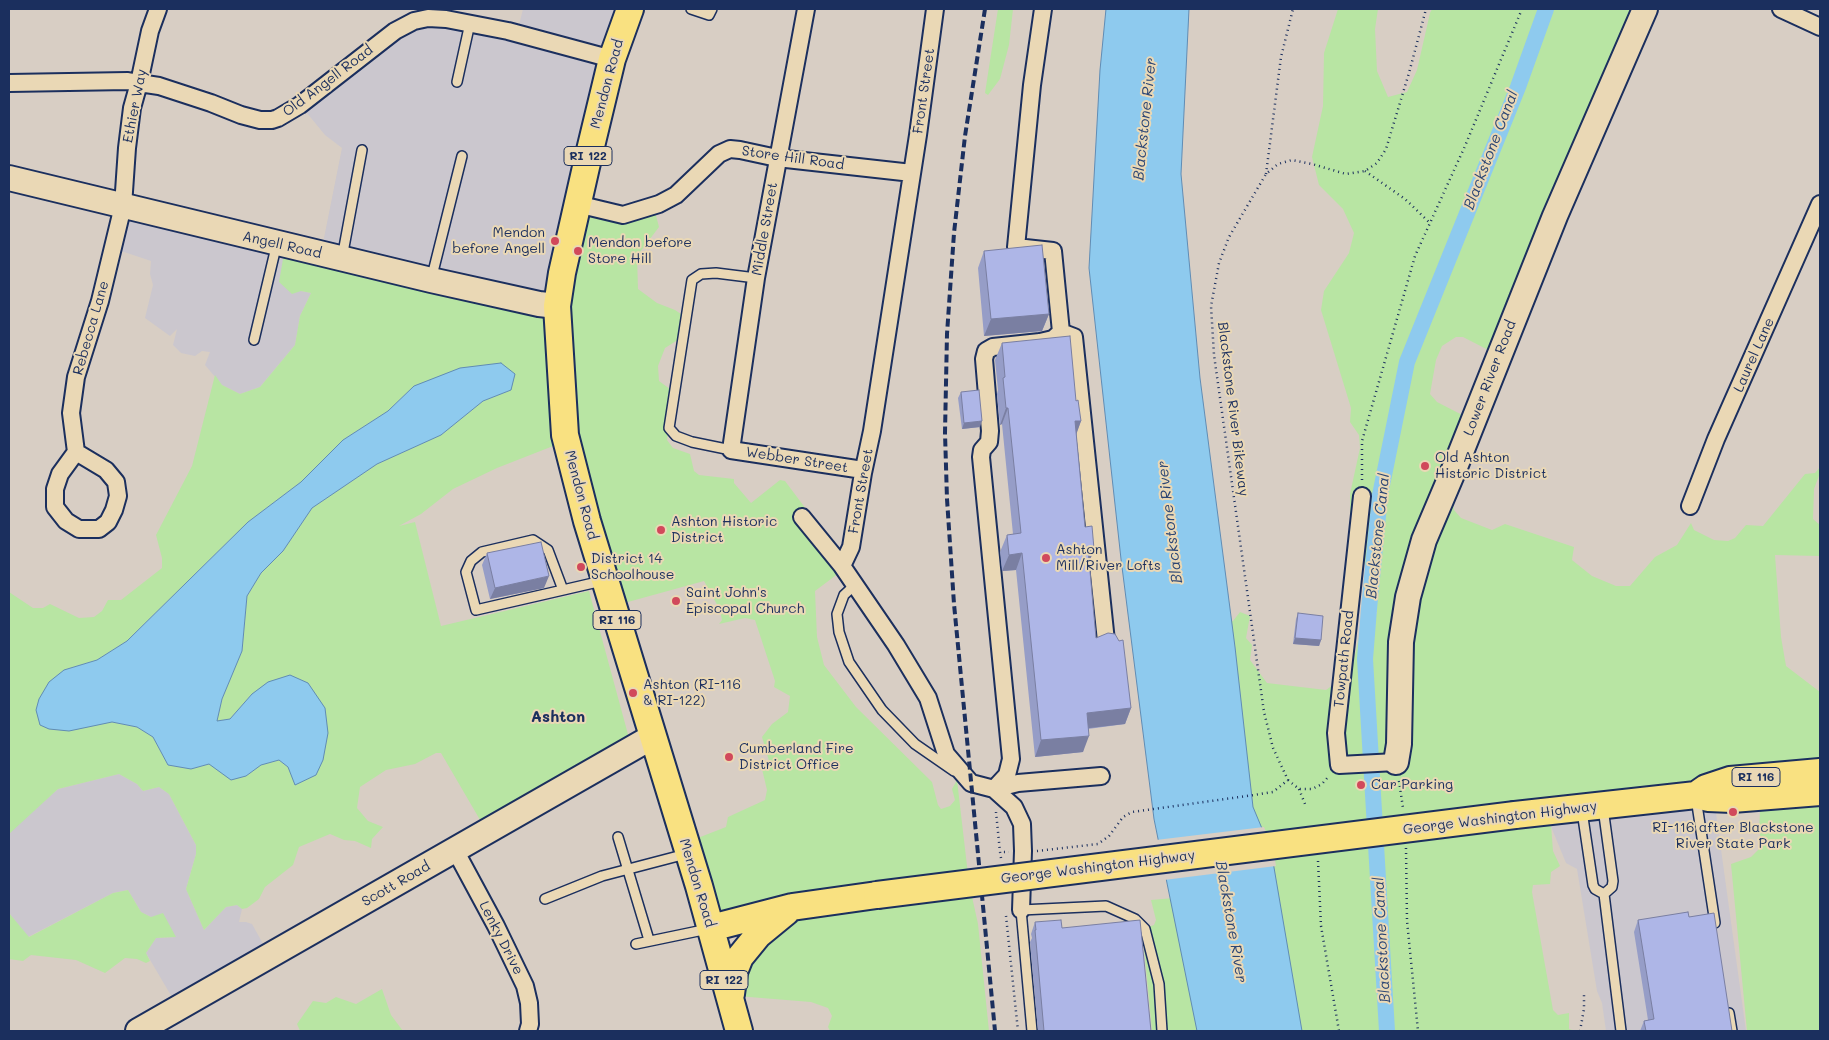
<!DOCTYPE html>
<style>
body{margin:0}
#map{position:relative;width:1829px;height:1040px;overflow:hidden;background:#d8cec4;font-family:Mali,sans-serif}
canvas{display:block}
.frame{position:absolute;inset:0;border:10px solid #1b2f5e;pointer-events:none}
</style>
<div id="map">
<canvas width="1829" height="1040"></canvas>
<div class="frame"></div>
</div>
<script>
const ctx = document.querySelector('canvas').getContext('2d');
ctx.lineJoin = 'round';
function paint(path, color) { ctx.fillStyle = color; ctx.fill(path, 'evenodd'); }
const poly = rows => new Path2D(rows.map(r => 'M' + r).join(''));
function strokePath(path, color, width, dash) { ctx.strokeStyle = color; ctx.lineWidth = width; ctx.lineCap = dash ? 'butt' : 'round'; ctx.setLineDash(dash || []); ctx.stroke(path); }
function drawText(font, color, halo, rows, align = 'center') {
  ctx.font = font + ' Mali,sans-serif'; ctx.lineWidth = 4; ctx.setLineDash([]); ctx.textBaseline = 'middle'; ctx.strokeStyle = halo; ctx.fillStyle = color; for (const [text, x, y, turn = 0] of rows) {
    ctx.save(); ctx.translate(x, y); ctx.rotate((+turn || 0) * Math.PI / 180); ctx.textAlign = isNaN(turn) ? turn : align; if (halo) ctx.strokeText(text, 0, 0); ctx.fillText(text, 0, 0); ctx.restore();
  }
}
const built = poly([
 [523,9,630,9,561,310,322,248,342,148,325,135,302,107,414,22,517,33],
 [127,204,278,238,301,291,311,293,300,316,295,345,260,387,240,394,222,385,205,365,210,352,202,351,195,356,181,353,173,345,177,329,170,336,145,318,153,285,150,274,151,261,115,249],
 [119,774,137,784,143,791,159,787,169,794,196,845,196,854,186,889,204,930,226,907,237,905,242,909,239,922,246,922,252,924,267,951,179,1009,146,953,156,938,176,937,151,917,141,912,128,890,113,893,28,937,9,913,9,834,10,831,58,789],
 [1696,795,1716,813,1746,1031,1606,1031,1602,1003,1597,991,1577,869,1566,863,1545,812]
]);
const green = poly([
 [998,9,1013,9,1009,45,1000,79,988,95,985,93],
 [1338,9,1378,9,1375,29,1377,71,1388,97,1407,92,1417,70,1430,13,1432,9,1645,9,1498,355,1463,337,1456,337,1442,346,1436,360,1430,394,1437,402,1474,421,1456,467,1461,485,1453,503,1454,510,1461,518,1492,530,1505,524,1574,547,1572,560,1592,576,1616,586,1630,586,1655,557,1677,545,1691,523,1694,530,1714,540,1728,541,1735,538,1746,525,1763,526,1805,474,1815,473,1820,467,1820,473,1814,489,1813,519,1820,525,1820,556,1775,555,1781,637,1786,666,1820,692,1820,773,1550,811,1553,851,1560,866,1551,872,1550,884,1533,885,1532,892,1553,1010,1558,1015,1569,1013,1569,1029,1576,1031,1297,1031,1258,854,1223,623,1233,621,1240,612,1250,616,1246,638,1252,645,1250,660,1267,683,1326,690,1351,672,1359,637,1377,613,1372,595,1372,573,1365,565,1362,545,1354,536,1350,525,1350,494,1360,448,1359,435,1350,422,1351,408,1321,310,1324,291,1349,253,1354,233,1343,209,1319,185,1312,157,1323,106,1324,53],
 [582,196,598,203,625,207,653,204,659,227,637,256,638,289,657,303,675,310,687,318,684,336,665,348,658,366,659,381,674,392,667,440,673,448,690,454,694,471,699,475,734,479,734,483,751,503,780,480,785,481,836,549,847,567,815,591,817,637,824,665,856,707,932,782,938,805,941,809,950,806,955,800,952,789,957,780,969,883,978,924,989,1031,830,1031,828,1027,832,1016,828,1008,811,1002,737,996,758,934,708,915,690,841,726,827,728,817,765,800,767,790,762,769,769,761,762,737,772,724,788,712,790,696,774,687,775,681,755,620,745,618,719,624,722,620,720,610,704,581,617,605,571,439,497,468,453,489,421,514,399,526,415,522,441,626,589,591,629,738,483,825,441,753,436,753,415,764,386,770,360,787,357,808,368,821,383,827,372,839,371,848,355,841,344,840,330,834,299,847,293,865,265,887,259,899,247,908,242,909,237,905,226,907,204,930,186,889,196,854,196,845,169,794,159,787,143,791,137,784,119,774,58,789,9,834,9,592,33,608,43,608,50,604,79,618,94,617,102,611,108,600,121,600,162,568,162,558,156,535,192,466,215,375,222,385,240,394,260,387,295,345,300,316,311,293,301,291,292,294,279,282,286,242,554,309],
 [501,363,511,390,483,401,441,435,377,464,312,508,283,551,261,573,247,596,242,651,222,699,217,721,230,719,252,694,316,775,288,767,279,760,261,765,246,776,209,764,191,769,168,765,153,737,137,727,112,722,64,670,97,660,127,641,248,522,301,482,343,440,388,411,414,386],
 [1820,787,1820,1031,1747,1031,1731,864,1751,857,1763,845,1759,831,1761,791],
 [128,890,141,912,151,917,163,913,176,937,156,938,146,953,150,961,146,963,137,959,125,958,105,973,76,960,31,955,23,961,9,959,9,913,29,937,113,893],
 [1174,898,1203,1031,1152,1031,1142,929,1154,925,1156,920,1151,900],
 [382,989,391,1015,403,1031,300,1031,297,1024,313,1001,326,1003,336,997,356,1004]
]);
const water = poly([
 [1106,9,1189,9,1181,174,1200,378,1235,647,1253,807,1271,850,1302,1031,1197,1031,1154,819,1121,559,1089,268,1100,70,1106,9],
 [501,363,515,374,511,390,483,401,441,435,377,464,312,508,283,551,261,573,247,596,242,651,222,699,217,721,230,719,252,694,268,682,290,675,308,683,325,708,328,733,323,760,316,775,295,785,288,767,279,760,261,765,246,776,231,780,209,764,191,769,168,765,153,737,137,727,112,722,69,731,49,729,40,725,36,710,39,699,49,682,64,670,97,660,127,641,248,522,301,482,343,440,388,411,414,386,460,368,501,363]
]);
const pier = poly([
 [1264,827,1273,849,1276,866,1164,880,1156,840]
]);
const canal = poly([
 [1387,1031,1365,659,1369,609,1380,495,1407,362,1518,87,1546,9]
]);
const path = poly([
 [1365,171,1405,199,1430,223],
 [1266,174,1281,57,1293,9],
 [1362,480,1362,441,1415,256,1465,146,1522,9],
 [1288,780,1299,789,1312,789,1322,784,1329,776],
 [1399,781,1403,808],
 [1299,789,1305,804],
 [996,812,1000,852],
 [1406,848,1407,921,1418,1031],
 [1037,851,1098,844,1109,836,1123,817,1132,812,1254,795,1273,792,1288,780,1273,748,1264,712,1214,355,1211,306,1219,263,1229,237,1266,174,1278,164,1292,160,1312,164,1346,174,1365,171,1377,163,1386,149,1409,73,1426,9],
 [1001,858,1000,852,1009,852],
 [1318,861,1321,926,1339,1031],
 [1006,916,1018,1031],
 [1580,1031,1584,1009,1584,992]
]);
const lane = poly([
 [691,9,709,15,712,9],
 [457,82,470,23],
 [342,258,362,150],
 [431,280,462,156],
 [254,340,277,243],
 [731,450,692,442,676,436,669,428,692,280,701,274,716,273,756,278],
 [856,584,844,595,837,614,839,632,849,662,882,710,915,744,954,771],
 [563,590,548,550,533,540,482,552,471,561,466,572,476,610,563,590,602,581],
 [1696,798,1715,923],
 [1603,808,1613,881,1612,887,1604,894],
 [1582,811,1593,885,1595,889,1604,894],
 [618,837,649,940],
 [1604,894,1621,1031],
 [545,899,602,876,686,854],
 [636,944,708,929],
 [1729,1013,1732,1031],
 [1032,1031,1021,910,1106,906,1135,919,1145,929,1159,984,1162,1031]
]);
const street = poly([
 [806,9,756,278,731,450,863,470],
 [935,9,918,135,872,431,863,473,851,547,842,566,896,645,928,698,946,754,971,783,994,789,1014,807,1022,824,1023,851,1021,910],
 [1781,9,1820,27],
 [9,83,128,81,139,83,159,86,211,103,241,115,260,120,272,120,278,118,300,105,395,31,414,21,428,18,446,19,508,31,612,59],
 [577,204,623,215,659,204,676,195,719,154,730,149,740,150,777,158,912,173],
 [1061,332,1074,337,1106,641],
 [76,452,71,413,76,377,100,301,123,206,127,148,132,108,139,83,150,31,158,9],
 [76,452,106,470,116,482,118,496,114,510,108,522,99,529,79,529,66,521,55,507,55,489,60,474,76,452],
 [1362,496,1336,733,1339,765,1396,762],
 [1690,506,1716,439,1820,204],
 [802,517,842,566],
 [994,789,1007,775,1011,759,981,457,982,450,989,442,990,431,984,359,986,351,993,347,1040,342,1053,339,1061,332,1053,251,1016,247,1032,85,1043,9],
 [994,789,1018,783,1101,776],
 [455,850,496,926,525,986,529,1003,530,1024,528,1031]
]);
const secondary = poly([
 [9,178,431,280,539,304,557,306],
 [1396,762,1399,744,1401,642,1408,597,1424,540,1455,467,1555,216,1645,9],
 [138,1031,652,737]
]);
const primary = poly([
 [630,9,612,59,586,167,562,273,557,306,565,435,587,521,699,886,739,1031],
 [1696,795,1706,788,1730,780,1820,772],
 [1515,815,1696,795,1708,798,1732,799,1820,792],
 [711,928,792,907,877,895],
 [731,994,734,972,740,957,758,935,786,912]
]);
const rail = poly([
 [985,9,965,136,954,233,947,334,945,433,947,499,954,604,995,1031]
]);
const primaryBridge = poly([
 [877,895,1515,815]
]);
const wall = poly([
 [984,251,1049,314,1042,331,984,336,978,268],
 [1002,343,1076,401,1081,421,1076,434,1085,527,1094,549,1089,563,1096,638,1131,708,1125,724,1088,729,1083,752,1035,757,1016,570,1002,571,1000,552,1007,535,1013,534,1002,424,1000,425,997,394,998,390,995,360],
 [961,392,980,427,962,429,958,398],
 [487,553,544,588,490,599,482,565],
 [1298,613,1321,640,1319,646,1293,644,1296,619],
 [1689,917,1732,1031,1640,1031,1644,1021,1648,1020,1634,932,1638,920],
 [1035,922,1062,928,1151,1031,1038,1031,1030,942,1032,938,1031,934]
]);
const shadedWall = poly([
 [1049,314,1042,331,984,336,991,319],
 [1006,408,1008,408,1002,424,1000,425],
 [982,421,980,427,962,429,964,423],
 [1075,421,1081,421,1075,438],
 [1088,549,1094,549,1088,565],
 [1022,553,1016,570,1002,571,1009,555],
 [549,576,544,588,490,599,495,588],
 [1295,638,1321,640,1319,646,1293,644],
 [1131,708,1125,724,1081,729,1087,713],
 [1089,736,1083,752,1035,757,1041,740]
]);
const building = poly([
 [1042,245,1049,314,991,319,984,251,1042,245],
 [1070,336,1076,401,1078,400,1081,421,1075,421,1085,527,1092,526,1094,549,1088,549,1096,638,1108,633,1115,634,1119,641,1123,640,1131,708,1087,713,1089,736,1041,740,1022,553,1009,555,1007,535,1021,533,1008,408,1006,408,1003,378,1005,377,1002,343,1070,336],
 [979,390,982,421,964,423,961,392,979,390],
 [541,542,549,576,495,588,487,553,541,542],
 [1298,613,1323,616,1321,640,1295,638,1298,613],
 [1688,912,1689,917,1714,913,1732,1031,1646,1031,1644,1021,1654,1019,1638,920,1688,912],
 [1061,920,1062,928,1140,920,1151,1031,1044,1031,1035,930,1036,930,1035,922,1061,920]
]);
const markers = [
 [555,241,5,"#d1495b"],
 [578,251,5,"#d1495b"],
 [1425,466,5,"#d1495b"],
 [661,530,5,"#d1495b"],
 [1046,558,5,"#d1495b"],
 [581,567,5,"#d1495b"],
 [676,601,5,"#d1495b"],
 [633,693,5,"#d1495b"],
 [729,757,5,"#d1495b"],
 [1361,785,5,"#d1495b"],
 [1733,812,5,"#d1495b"]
];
const shields = [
 [588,156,48],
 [617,620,48],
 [1756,777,48],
 [724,980,48]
];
const shieldNames = [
 ["RI 122",588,156],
 ["RI 116",617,620],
 ["RI 116",1756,777],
 ["RI 122",724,980]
];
const streetNames = [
 ["Old Angell Road",328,81,-37],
 ["Mendon Road",607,84,-75],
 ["Front Street",924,91,-82],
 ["Ethier Way",135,106,-79],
 ["Store Hill Road",793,158,8],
 ["Middle Street",765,229,-80],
 ["Angell Road",282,245,13],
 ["Rebecca Lane",91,328,-74],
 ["Laurel Lane",1754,355,-66],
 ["Lower River Road",1490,378,-69],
 ["Blackstone River Bikeway",1233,409,83],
 ["Webber Street",797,460,9],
 ["Front Street",861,491,-80],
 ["Mendon Road",581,495,75],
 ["Towpath Road",1344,659,-84],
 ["George Washington Highway",1500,818,-7],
 ["George Washington Highway",1098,867,-7],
 ["Mendon Road",697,883,73],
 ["Scott Road",396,884,-30],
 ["Lenky Drive",501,938,63]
];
const poiNames = [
 ["Mendon",545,233,"right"],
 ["before Angell",545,249,"right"],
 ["Mendon before",588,243],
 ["Store Hill",588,259],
 ["Old Ashton",1435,458],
 ["Historic District",1435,474],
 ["Ashton Historic",671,522],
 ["District",671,538],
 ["Ashton",1056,550],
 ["Mill/River Lofts",1056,566],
 ["District 14",591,559],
 ["Schoolhouse",591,575],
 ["Saint John's",686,593],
 ["Episcopal Church",686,609],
 ["Ashton (RI-116",643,685],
 ["& RI-122)",643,701],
 ["Cumberland Fire",739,749],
 ["District Office",739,765],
 ["Car Parking",1371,785],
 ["RI-116 after Blackstone",1733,828,"center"],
 ["River State Park",1733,844,"center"]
];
const waterNames = [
 ["Blackstone River",1145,119,-84],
 ["Blackstone Canal",1491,150,-69],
 ["Blackstone River",1170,522,-97],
 ["Blackstone Canal",1378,536,-84],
 ["Blackstone River",1231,922,80],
 ["Blackstone Canal",1382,940,-93]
];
const quarterNames = [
 ["Ashton",558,717]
];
paint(built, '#cbc7ce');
paint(green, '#b8e5a3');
paint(water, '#8ecaee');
strokePath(water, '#608cb4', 1);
paint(pier, '#d8cec4');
strokePath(canal, '#8ecaee', 16);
strokePath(lane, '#1b2f5e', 12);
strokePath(street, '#1b2f5e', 20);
strokePath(secondary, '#1b2f5e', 28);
strokePath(primary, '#1b2f5e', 30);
strokePath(path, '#1b2f5e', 2.5, [1, 4]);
strokePath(lane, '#ead8b5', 9);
strokePath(street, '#ead8b5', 16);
strokePath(secondary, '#ead8b5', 24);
strokePath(primary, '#f9e181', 26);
strokePath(rail, '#1b2f5e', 4, [8, 4]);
strokePath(primaryBridge, '#1b2f5e', 30, []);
strokePath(primaryBridge, '#f9e181', 26);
paint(wall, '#969dc7');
paint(shadedWall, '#7a7fa2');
paint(building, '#aeb6e7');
strokePath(building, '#7a7fa2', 1);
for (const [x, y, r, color] of markers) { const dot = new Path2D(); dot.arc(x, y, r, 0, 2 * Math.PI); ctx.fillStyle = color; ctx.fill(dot); strokePath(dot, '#ead8b5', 2); }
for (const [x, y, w] of shields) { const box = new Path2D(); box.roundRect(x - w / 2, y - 9.5, w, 19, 4); ctx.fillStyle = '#ead8b5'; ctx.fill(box); strokePath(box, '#1b2f5e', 1); }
drawText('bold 12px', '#1b2f5e', null, shieldNames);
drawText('14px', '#1b2f5e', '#ead8b5', streetNames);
drawText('14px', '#1b2f5e', '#ead8b5', poiNames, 'left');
drawText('italic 15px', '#2c4674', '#ead8b5', waterNames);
drawText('bold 16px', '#1b2f5e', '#ead8b5', quarterNames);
</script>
